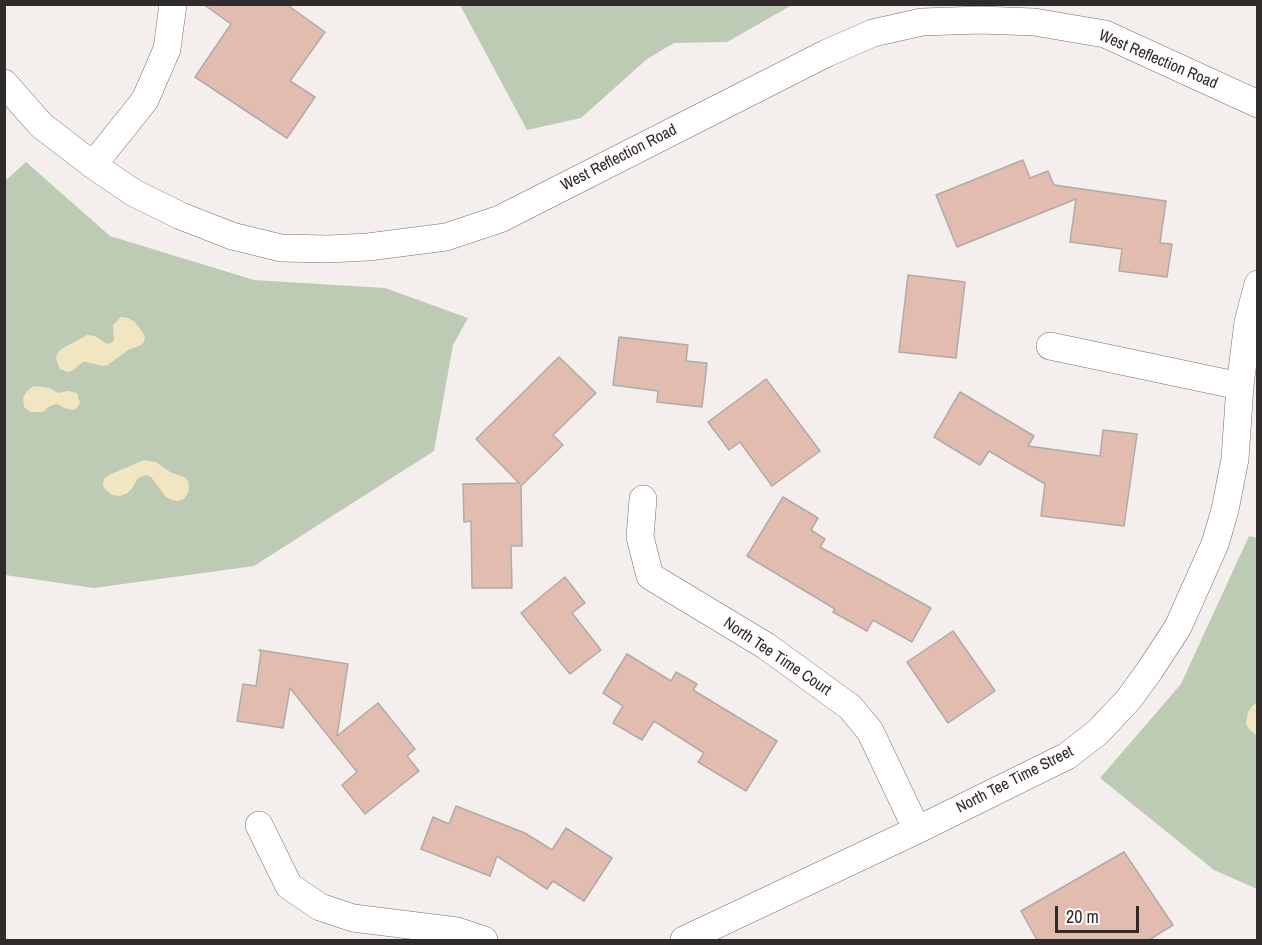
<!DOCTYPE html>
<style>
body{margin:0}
#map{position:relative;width:1262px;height:945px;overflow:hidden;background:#f4eeec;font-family:"Archivo Narrow",sans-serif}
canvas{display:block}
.frame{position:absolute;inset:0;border:6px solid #2e2b2a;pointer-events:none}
.scale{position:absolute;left:1055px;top:906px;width:84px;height:27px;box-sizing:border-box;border:3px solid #2e2b2a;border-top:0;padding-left:8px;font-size:18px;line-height:21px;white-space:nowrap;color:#2e2b2a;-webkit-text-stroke:4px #fffcfb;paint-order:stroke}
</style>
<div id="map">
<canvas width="1262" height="945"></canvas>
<div class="frame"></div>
<div class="scale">20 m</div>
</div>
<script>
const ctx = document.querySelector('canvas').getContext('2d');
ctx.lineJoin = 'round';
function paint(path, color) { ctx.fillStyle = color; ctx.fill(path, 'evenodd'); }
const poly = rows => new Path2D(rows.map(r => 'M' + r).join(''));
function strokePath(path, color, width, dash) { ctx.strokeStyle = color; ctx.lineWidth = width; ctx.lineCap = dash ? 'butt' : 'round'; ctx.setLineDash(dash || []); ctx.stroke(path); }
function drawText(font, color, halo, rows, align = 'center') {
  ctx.font = font + ' "Archivo Narrow",sans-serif'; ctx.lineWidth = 4.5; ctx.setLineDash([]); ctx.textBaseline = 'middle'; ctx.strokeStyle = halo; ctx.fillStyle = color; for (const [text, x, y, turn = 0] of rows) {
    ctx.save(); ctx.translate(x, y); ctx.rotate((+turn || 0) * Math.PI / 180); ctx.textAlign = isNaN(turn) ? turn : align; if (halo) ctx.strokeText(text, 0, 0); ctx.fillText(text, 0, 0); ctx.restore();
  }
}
const green = poly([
 [460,5,792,5,727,42,674,43,647,59,581,118,527,130],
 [26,162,110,236,254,280,385,288,468,318,453,345,434,451,254,566,94,588,5,575,4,182],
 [1249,536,1257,538,1257,889,1214,870,1100,778,1181,684]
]);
const sand = poly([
 [121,317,128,318,135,322,143,333,145,337,144,342,141,345,128,350,108,365,103,366,86,362,83,362,72,371,68,372,60,369,56,359,57,354,60,350,87,335,95,336,107,344,113,342,114,339,113,325],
 [37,386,49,388,58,393,68,391,77,393,80,403,77,408,73,410,67,409,57,404,50,406,43,412,30,412,24,407,23,397,28,390,32,387],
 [144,460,156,462,170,472,184,477,188,481,189,487,188,493,184,499,178,501,172,500,166,497,151,477,147,475,138,478,131,490,126,494,119,496,112,495,104,488,103,484,104,479,109,475],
 [1257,703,1257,736,1248,728,1246,723,1248,712,1252,706]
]);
const building = poly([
 [203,4,286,4,325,32,290,81,315,97,287,138,195,77,231,24,203,4],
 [1023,160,1030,178,1048,171,1054,185,1166,201,1160,243,1172,244,1167,277,1119,271,1122,249,1070,242,1076,199,957,247,936,195,1023,160],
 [908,275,965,282,956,358,899,352,908,275],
 [619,337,688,345,686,361,707,363,702,407,657,402,658,391,613,385,619,337],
 [559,357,596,393,553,435,563,445,521,486,521,485,522,546,511,546,512,588,472,588,471,521,464,522,463,484,519,483,476,439,559,357],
 [766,379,820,451,772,486,740,442,729,450,708,422,766,379],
 [960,392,1034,436,1028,446,1100,456,1103,430,1137,434,1124,526,1041,516,1045,484,989,451,980,465,934,437,960,392],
 [783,497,818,518,811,530,825,539,820,547,931,608,912,642,873,620,867,631,833,612,835,609,747,556,783,497],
 [565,577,585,603,572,613,601,650,570,674,521,613,565,577],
 [953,631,995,691,948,723,907,662,953,631],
 [259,650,348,664,337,736,378,703,415,749,407,756,419,771,365,814,342,785,357,772,290,688,283,728,237,721,243,684,256,686,261,652,259,650],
 [627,654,671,681,676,672,697,684,693,690,777,741,746,791,698,762,704,753,654,721,642,740,613,723,623,706,603,693,627,654],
 [456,806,525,833,552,850,566,828,612,858,584,901,553,881,547,889,497,856,490,876,421,849,433,817,449,824,456,806],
 [1124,852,1173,925,1149,940,1037,940,1021,911,1124,852]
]);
const minor = poly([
 [4,83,41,125,93,165,134,193,181,216,232,236,281,248,328,249,368,247,446,237,500,219,827,53,873,33,922,22,980,20,1034,22,1105,34,1258,104],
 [93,165,145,100,167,49,173,4],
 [1050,346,1240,386],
 [643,499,640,537,650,576,766,646,850,707,870,731,917,830],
 [259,825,289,886,320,907,353,918,457,931,484,940],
 [684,940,917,830,1067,756,1098,732,1129,699,1150,670,1178,627,1215,544,1225,510,1235,459,1240,386,1248,322,1258,284]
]);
const streetNames = [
 ["West Reflection Road",1158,60,23],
 ["West Reflection Road",619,158,-27],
 ["North Tee Time Court",777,657,34],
 ["North Tee Time Street",1015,780,-27]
];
paint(green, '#bdcbb4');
paint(sand, '#f0e6c1');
paint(building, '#e2bcae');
strokePath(building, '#b0aaa8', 1.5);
strokePath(minor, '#756f6d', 28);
strokePath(minor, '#fff', 27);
drawText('16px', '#2e2b2a', '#fffcfb', streetNames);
</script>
